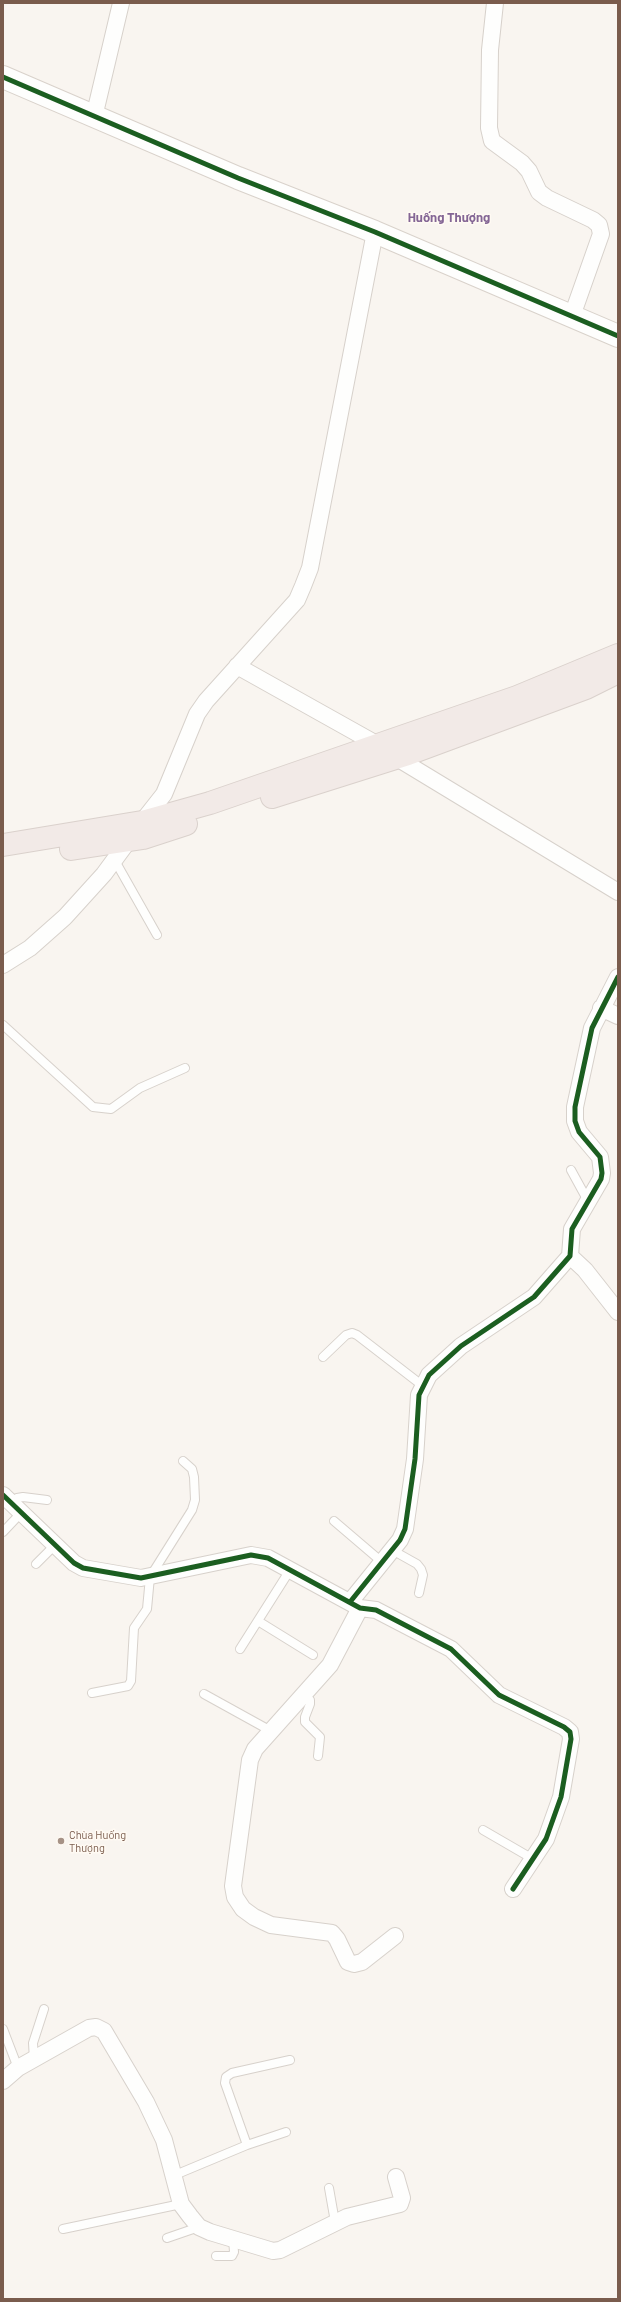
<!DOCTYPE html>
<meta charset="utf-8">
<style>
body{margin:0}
#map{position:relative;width:621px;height:2302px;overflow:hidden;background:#f9f5f0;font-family:Barlow,sans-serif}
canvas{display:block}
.frame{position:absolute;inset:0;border:4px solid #7a5c4d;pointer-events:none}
</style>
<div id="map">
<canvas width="621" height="2302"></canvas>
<div class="frame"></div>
</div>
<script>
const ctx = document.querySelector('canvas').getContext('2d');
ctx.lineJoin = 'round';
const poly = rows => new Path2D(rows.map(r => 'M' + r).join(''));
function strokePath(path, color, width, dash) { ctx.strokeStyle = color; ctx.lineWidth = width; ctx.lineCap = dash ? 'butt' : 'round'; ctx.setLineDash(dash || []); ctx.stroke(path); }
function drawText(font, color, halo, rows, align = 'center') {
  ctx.font = font + ' Barlow,sans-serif'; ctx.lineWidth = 3; ctx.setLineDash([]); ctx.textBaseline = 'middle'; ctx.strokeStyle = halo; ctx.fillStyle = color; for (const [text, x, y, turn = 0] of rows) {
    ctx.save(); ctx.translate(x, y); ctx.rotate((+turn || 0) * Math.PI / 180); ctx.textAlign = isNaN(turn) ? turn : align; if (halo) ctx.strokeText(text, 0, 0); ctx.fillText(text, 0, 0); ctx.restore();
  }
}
const lane = poly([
 [114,859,157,935],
 [3,1025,93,1107,111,1109,140,1088,185,1068],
 [571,1170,588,1201],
 [323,1357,346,1335,352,1333,357,1335,423,1386],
 [12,1504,17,1498,23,1497,47,1500],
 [334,1521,382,1562],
 [3,1532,21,1513],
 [392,1550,417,1564,421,1569,423,1575,419,1593],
 [36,1564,55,1545],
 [258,1621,313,1655],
 [240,1649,290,1570],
 [92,1693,128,1686,131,1681,134,1628,147,1609,150,1577,192,1510,195,1500,194,1477,192,1469,183,1461],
 [204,1694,271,1731],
 [303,1694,310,1700,310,1704,305,1717,305,1722,320,1737,318,1756],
 [483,1830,533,1859],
 [3,2029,18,2068],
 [34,2060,33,2043,44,2009],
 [247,2145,225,2083,226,2077,232,2073,290,2060],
 [175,2175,247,2145,286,2132],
 [329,2188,335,2222],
 [63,2229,181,2204],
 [167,2238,199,2227],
 [216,2256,232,2256,234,2252,233,2239]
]);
const street = poly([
 [495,3,490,50,489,128,492,141,522,163,529,171,539,192,547,198,593,220,599,225,601,234,572,316],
 [94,117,121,3],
 [237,666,380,746],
 [397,758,618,892],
 [142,822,164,794,197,714,206,701,297,600,303,586,310,568,375,232],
 [3,965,30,948,65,917,104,874,129,840],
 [601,1008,618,1016],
 [570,1256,585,1270,618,1312],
 [3,1495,74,1563,83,1568,141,1578,251,1555,268,1558,360,1608,376,1610,451,1649,499,1695,564,1727,570,1732,571,1739,561,1797,546,1839,513,1889],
 [350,1602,400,1540,405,1529,415,1459,419,1395,429,1375,461,1346,534,1297,570,1256,572,1229,601,1179,602,1173,600,1157,579,1132,575,1121,575,1107,592,1028,618,977],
 [360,1608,330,1665,255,1749,250,1760,233,1886,235,1897,243,1909,254,1917,271,1925,332,1933,337,1939,348,1962,354,1964,362,1962,395,1936],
 [3,2081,18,2068,89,2028,96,2027,104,2031,146,2102,164,2140,181,2204,190,2216,199,2227,210,2232,273,2251,280,2250,347,2217,400,2204,402,2198,396,2177]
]);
const secondary = poly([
 [3,77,238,178,375,232,618,336]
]);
const highway = poly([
 [272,797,408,754,586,688,618,672],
 [3,845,142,822,210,803,517,697,618,655],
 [71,849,143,838,186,824]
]);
const cycleway = poly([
 [3,77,238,178,375,232,618,336],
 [3,1495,74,1563,83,1568,141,1578,251,1555,268,1558,360,1608,376,1610,451,1649,499,1695,564,1727,570,1732,571,1739,561,1797,546,1839,513,1889],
 [350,1602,400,1540,405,1529,415,1459,419,1395,429,1375,461,1346,534,1297,570,1256,572,1229,601,1179,602,1173,600,1157,579,1132,575,1121,575,1107,592,1028,618,977]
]);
const markers = [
 [61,1841,4,"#a69286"]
];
const poiNames = [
 ["Chùa Huống",69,1835],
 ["Thượng",69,1848]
];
const quarterNames = [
 ["Huống Thượng",449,218]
];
strokePath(lane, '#d7d1cb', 10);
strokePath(street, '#d7d1cb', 18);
strokePath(secondary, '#d9d2cb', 24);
strokePath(highway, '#dad1cc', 24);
strokePath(lane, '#fefefd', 8);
strokePath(street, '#fefefd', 16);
strokePath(secondary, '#fefefd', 22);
strokePath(highway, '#f2eae7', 22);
strokePath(cycleway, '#1b5e20', 5);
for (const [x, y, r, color] of markers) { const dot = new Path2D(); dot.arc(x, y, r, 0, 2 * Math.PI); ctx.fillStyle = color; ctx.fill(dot); strokePath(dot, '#fffaf3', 1.5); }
drawText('11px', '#7a5c4d', '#fffaf3', poiNames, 'left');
drawText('bold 13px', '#846695', '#fffaf3', quarterNames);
</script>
